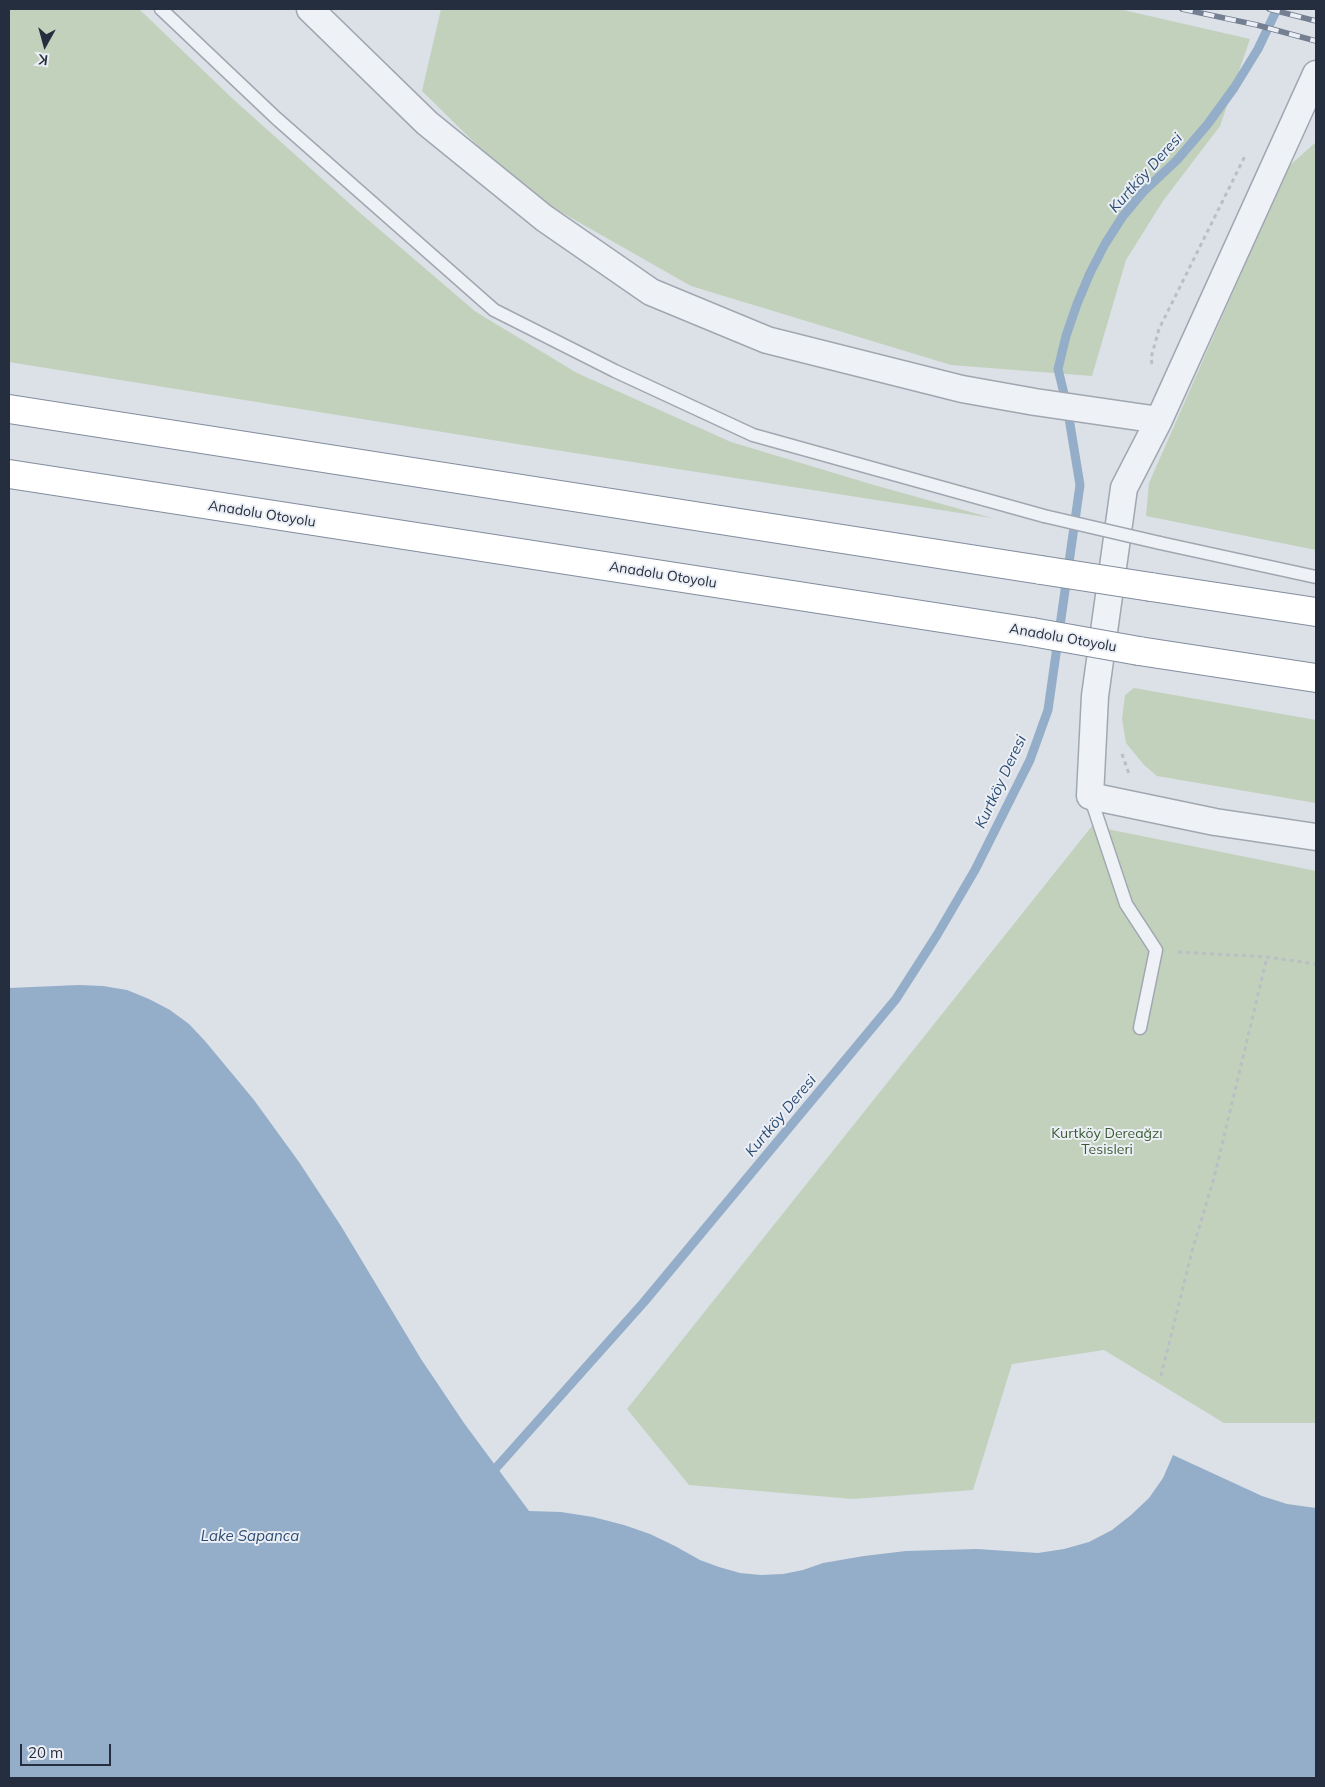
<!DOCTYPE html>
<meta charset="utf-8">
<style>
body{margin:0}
#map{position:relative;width:1325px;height:1787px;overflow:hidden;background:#dce0e7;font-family:Mulish,sans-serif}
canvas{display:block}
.frame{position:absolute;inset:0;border:10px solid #252e3e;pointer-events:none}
.north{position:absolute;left:20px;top:20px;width:50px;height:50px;-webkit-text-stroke:4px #ebeff5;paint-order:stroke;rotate:187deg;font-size:14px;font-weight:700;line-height:20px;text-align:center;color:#252e3e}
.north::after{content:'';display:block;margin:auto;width:18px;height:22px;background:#252e3e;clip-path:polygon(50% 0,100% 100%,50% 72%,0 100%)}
.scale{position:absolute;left:20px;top:1744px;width:91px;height:22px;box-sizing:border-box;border:2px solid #252e3e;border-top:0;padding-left:6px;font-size:15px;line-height:18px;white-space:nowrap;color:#252e3e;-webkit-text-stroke:4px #ebeff5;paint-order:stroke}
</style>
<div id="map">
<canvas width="1325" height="1787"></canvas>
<div class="frame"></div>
<div class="north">K</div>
<div class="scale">20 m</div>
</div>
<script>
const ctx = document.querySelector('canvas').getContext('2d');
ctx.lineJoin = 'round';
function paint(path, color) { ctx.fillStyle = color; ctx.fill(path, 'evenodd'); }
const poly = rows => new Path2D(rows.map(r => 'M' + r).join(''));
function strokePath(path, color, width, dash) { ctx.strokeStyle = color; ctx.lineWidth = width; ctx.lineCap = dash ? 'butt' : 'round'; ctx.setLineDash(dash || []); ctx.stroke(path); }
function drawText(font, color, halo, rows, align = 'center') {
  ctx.font = font + ' Mulish,sans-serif'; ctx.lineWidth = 4; ctx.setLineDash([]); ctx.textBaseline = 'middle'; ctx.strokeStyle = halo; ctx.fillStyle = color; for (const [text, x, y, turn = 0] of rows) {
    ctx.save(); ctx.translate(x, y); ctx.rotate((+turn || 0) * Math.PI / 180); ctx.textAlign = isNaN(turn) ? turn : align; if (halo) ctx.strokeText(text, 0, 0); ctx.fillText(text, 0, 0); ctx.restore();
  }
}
const green = poly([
 [9,9,139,9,233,99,359,212,476,312,577,373,731,442,874,485,992,518,517,444,9,362],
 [441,9,1119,9,1250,39,1220,126,1163,201,1126,260,1092,376,951,365,691,286,524,191,422,91],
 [1316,142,1316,550,1146,516,1149,483,1288,167],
 [1134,688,1316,720,1316,803,1157,776,1144,765,1126,743,1122,719,1125,695],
 [1092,826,1316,871,1316,1423,1224,1423,1104,1350,1012,1364,973,1490,853,1499,689,1485,627,1409]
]);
const water = poly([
 [79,985,103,986,127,990,149,999,170,1010,189,1024,205,1041,254,1100,299,1162,341,1226,421,1359,464,1423,529,1511,561,1512,593,1517,624,1525,650,1534,675,1546,700,1560,719,1567,740,1573,761,1575,783,1574,803,1570,823,1563,864,1556,906,1551,977,1549,1038,1553,1064,1549,1089,1542,1112,1530,1131,1515,1149,1498,1163,1478,1173,1455,1262,1496,1287,1504,1316,1508,1316,1778,9,1778,9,988]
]);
const stream = poly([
 [496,1468,644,1302,896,999,937,935,975,870,1030,760,1048,710,1080,485,1067,406,1058,369,1066,336,1077,304,1090,273,1105,244,1123,216,1143,192,1177,160,1207,125,1234,88,1258,49,1277,9]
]);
const path = poly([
 [1152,364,1151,358,1159,329,1246,154],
 [1122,754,1129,774],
 [1178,952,1267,957,1316,964],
 [1161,1376,1192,1251,1214,1178,1267,957]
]);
const lane = poly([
 [161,9,276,118,494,310,615,371,753,435,1044,516],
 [1160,543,1316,577],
 [1090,796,1126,904,1156,950,1140,1028]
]);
const street = poly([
 [310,9,427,123,544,218,651,292,767,340,962,389,1035,402,1159,420],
 [1316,74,1159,420,1124,488,1095,696,1090,796,1215,822,1316,837]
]);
const highway = poly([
 [9,409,1041,570],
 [9,474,1032,632],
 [1151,587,1316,612],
 [1139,651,1316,678]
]);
const rail = poly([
 [1182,9,1257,25,1316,41],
 [1269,9,1316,21]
]);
const laneBridge = poly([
 [1044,516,1160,543]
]);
const highwayBridge = poly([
 [1041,570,1151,587],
 [1032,632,1139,651]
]);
const streetNames = [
 ["Anadolu Otoyolu",262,514,9],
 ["Anadolu Otoyolu",663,575,9],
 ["Anadolu Otoyolu",1063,638,10]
];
const parkNames = [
 ["Kurtköy Dereağzı",1107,1134],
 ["Tesisleri",1107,1150]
];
const waterNames = [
 ["Kurtköy Deresi",1146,173,-48],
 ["Kurtköy Deresi",1001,782,-65],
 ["Kurtköy Deresi",781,1116,-50],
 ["Lake Sapanca",250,1536]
];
paint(green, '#c2d1bc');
paint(water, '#94aec9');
strokePath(stream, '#94aec9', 9);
strokePath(lane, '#a1a7b1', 15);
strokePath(street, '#a1a7b1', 29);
strokePath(highway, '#828d9e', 30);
strokePath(path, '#babec5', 3, [4, 4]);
strokePath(lane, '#eef1f5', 12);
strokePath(street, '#eef1f5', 26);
strokePath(highway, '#fff', 28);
strokePath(rail, '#747f91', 5.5);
strokePath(rail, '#ebeff5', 4, [11]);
strokePath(laneBridge, '#a1a7b1', 15, []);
strokePath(highwayBridge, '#828d9e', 30, []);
strokePath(laneBridge, '#eef1f5', 12);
strokePath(highwayBridge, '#fff', 28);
drawText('14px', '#252e3e', '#ebeff5', streetNames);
drawText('14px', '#395a31', '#ebeff5', parkNames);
drawText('italic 15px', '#2d4d73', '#ebeff5', waterNames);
</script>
